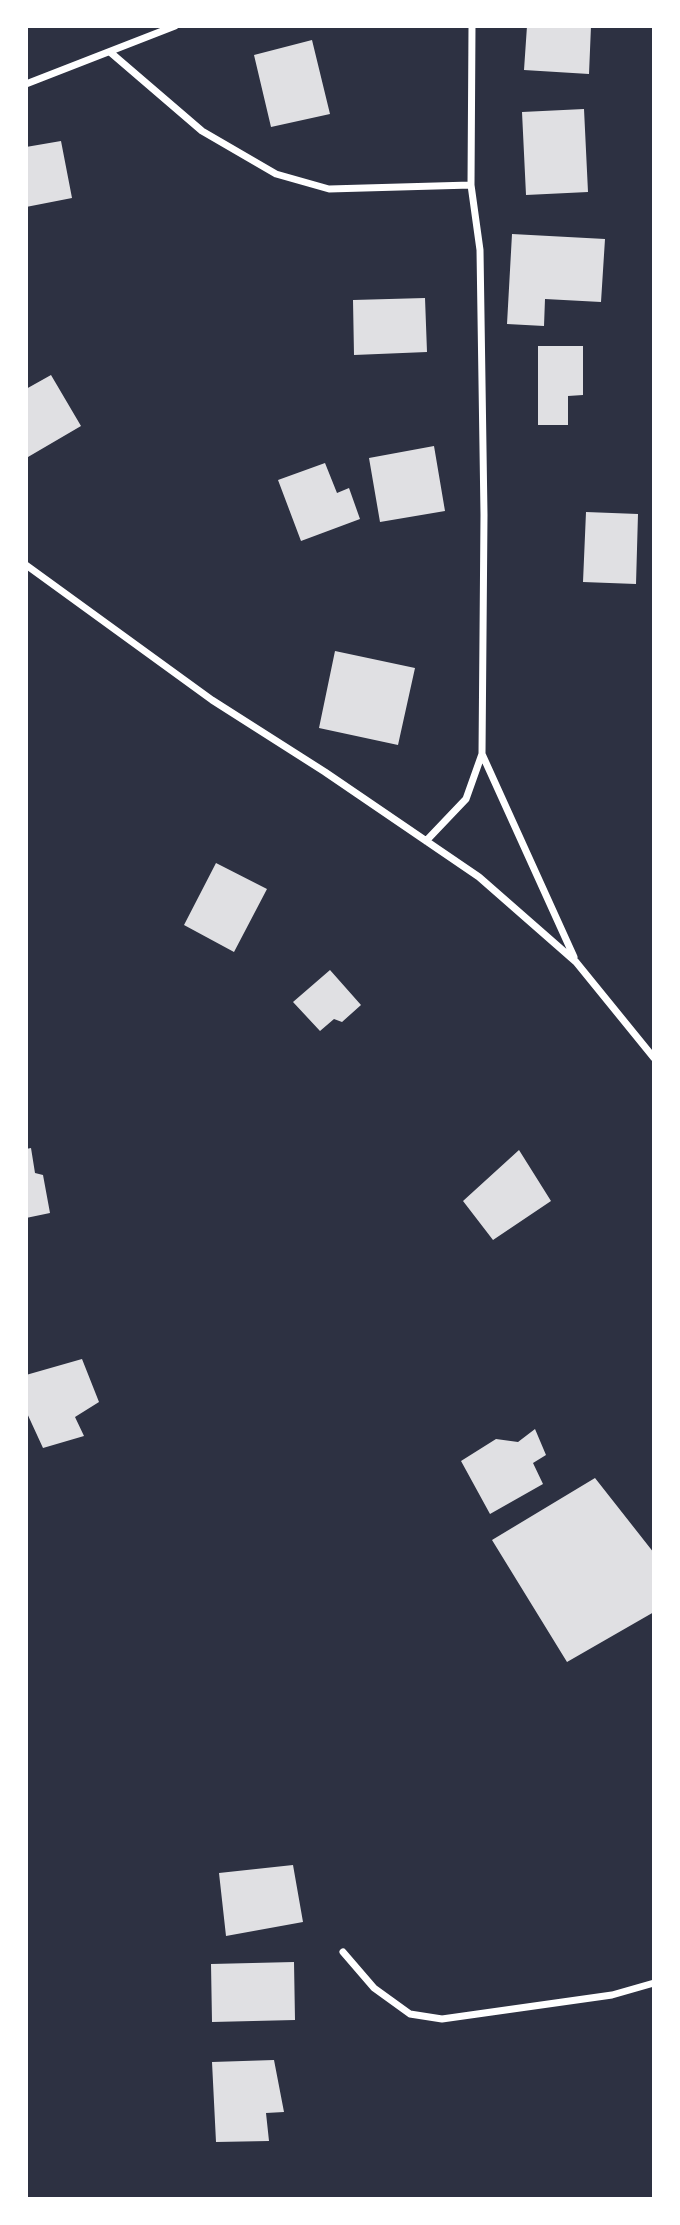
<!DOCTYPE html>
<style>
body{margin:0}
#map{position:relative;width:680px;height:2225px;overflow:hidden;background:#2d3142;font-family:Rubik,sans-serif}
canvas{display:block}
.frame{position:absolute;inset:0;border:28px solid #fff;pointer-events:none}
</style>
<div id="map">
<canvas width="680" height="2225"></canvas>
<div class="frame"></div>
</div>
<script>
const ctx = document.querySelector('canvas').getContext('2d');
ctx.lineJoin = 'round';
function paint(path, color) { ctx.fillStyle = color; ctx.fill(path, 'evenodd'); }
const poly = rows => new Path2D(rows.map(r => 'M' + r).join(''));
function strokePath(path, color, width, dash) { ctx.strokeStyle = color; ctx.lineWidth = width; ctx.lineCap = dash ? 'butt' : 'round'; ctx.setLineDash(dash || []); ctx.stroke(path); }
const building = poly([
 [527,26,591,26,589,74,524,70],
 [312,40,330,114,271,127,254,55],
 [584,109,588,192,526,195,522,112],
 [61,141,72,198,26,207,26,147],
 [512,234,605,239,601,302,545,299,544,326,507,324],
 [425,298,427,352,354,355,353,300],
 [538,346,583,346,583,395,568,396,568,425,538,425],
 [51,375,81,426,28,457,26,389],
 [434,446,445,511,380,522,369,458],
 [325,463,337,493,349,488,360,519,301,541,278,480],
 [586,512,638,514,636,584,583,582],
 [335,651,415,668,398,745,319,728],
 [216,863,267,889,234,952,184,925],
 [330,970,361,1005,342,1022,334,1019,320,1031,293,1002],
 [31,1148,35,1173,43,1175,50,1213,26,1218,26,1149],
 [519,1150,551,1201,493,1240,463,1201],
 [82,1359,99,1402,75,1417,84,1436,43,1448,26,1411,26,1375],
 [535,1429,546,1455,533,1463,543,1484,490,1514,461,1461,496,1439,518,1442],
 [595,1478,654,1553,654,1612,567,1662,492,1540],
 [293,1865,303,1922,226,1936,219,1873],
 [294,1962,295,2020,212,2022,211,1964],
 [274,2060,284,2112,266,2113,269,2141,216,2142,212,2062]
]);
const minor = poly([
 [110,52,202,131,276,174,329,189,471,185,480,250,484,515,482,754,466,799,426,841],
 [26,84,175,26],
 [471,185,472,26],
 [26,565,212,700,325,772,479,877,576,962,654,1058],
 [482,754,574,957],
 [343,1952,374,1988,410,2014,442,2019,612,1995,654,1983]
]);
paint(building, '#e0e0e3');
strokePath(minor, '#fff', 7);
</script>
